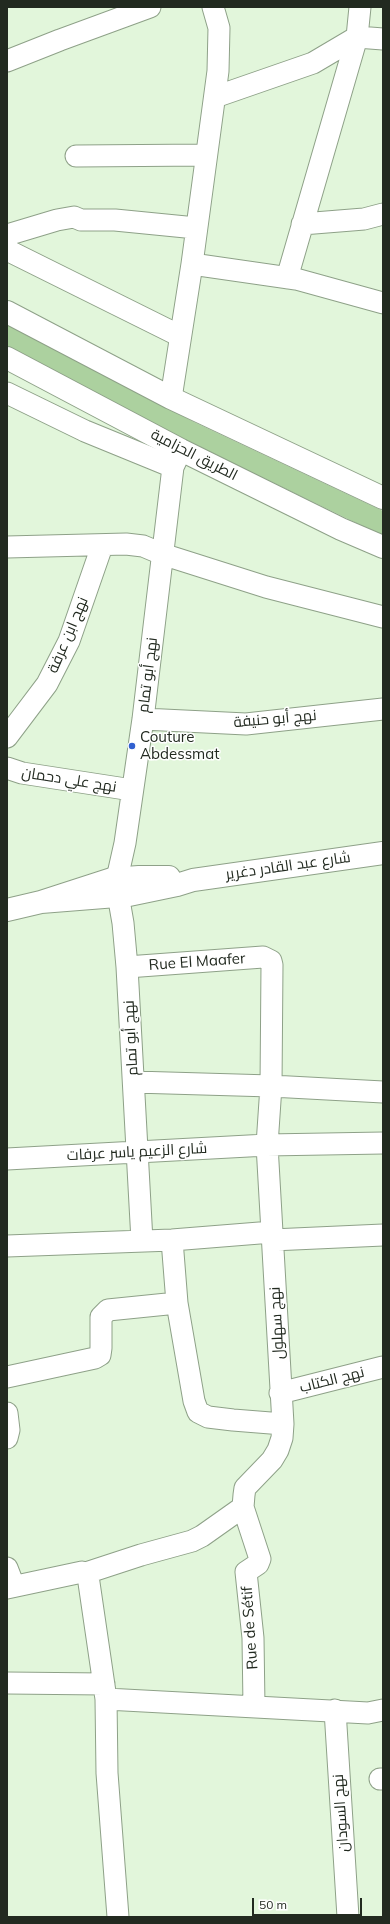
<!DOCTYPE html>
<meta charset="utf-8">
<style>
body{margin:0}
#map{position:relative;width:390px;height:1924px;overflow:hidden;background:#e2f6db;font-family:Mulish,sans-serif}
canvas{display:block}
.frame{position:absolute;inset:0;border:8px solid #222a20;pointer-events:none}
.scale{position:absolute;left:252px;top:1898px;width:110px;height:18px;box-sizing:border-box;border:2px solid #222a20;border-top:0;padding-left:5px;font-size:12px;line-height:14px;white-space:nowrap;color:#222a20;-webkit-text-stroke:3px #fff;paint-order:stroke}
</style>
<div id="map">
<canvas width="390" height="1924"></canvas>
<div class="frame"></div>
<div class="scale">50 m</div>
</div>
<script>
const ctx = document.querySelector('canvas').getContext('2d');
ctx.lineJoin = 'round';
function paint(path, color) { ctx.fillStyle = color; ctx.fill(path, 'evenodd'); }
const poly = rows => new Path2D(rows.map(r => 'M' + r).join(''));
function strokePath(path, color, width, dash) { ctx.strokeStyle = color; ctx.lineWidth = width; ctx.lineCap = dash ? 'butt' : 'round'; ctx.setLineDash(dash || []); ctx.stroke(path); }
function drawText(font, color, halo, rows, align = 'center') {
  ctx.font = font + ' Mulish,Cairo,sans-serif'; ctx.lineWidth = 3; ctx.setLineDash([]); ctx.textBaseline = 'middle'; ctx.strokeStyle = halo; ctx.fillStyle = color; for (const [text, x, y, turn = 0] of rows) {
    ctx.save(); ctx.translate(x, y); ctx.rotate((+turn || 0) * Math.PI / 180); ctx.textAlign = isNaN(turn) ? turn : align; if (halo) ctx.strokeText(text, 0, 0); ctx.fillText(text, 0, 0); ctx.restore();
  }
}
const green = poly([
 [7,324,194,422,383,511,383,536,185,440,7,346]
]);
const minor = poly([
 [7,61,60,40,150,7],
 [215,97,313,63,357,37,360,7],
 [76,156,206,155],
 [302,224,364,219,383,214],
 [7,235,57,220,74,217,81,220,115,220,196,228],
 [7,250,180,336],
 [192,264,296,279,383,303],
 [287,278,357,37,383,39],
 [7,393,85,431,173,467],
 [171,398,192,264,218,71,219,28,213,7],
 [7,547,126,544,143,546,162,554,266,587,383,617],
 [143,719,246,724,383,709],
 [7,737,47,684,69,641,102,546],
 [7,768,22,773,132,790],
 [127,967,263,957,271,961,272,965,271,1086,267,1145,283,1424,282,1438,278,1450,272,1460,245,1488,244,1495,243,1507,260,1559,258,1564,246,1572,253,1638,254,1706],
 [134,1082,271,1086,383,1092],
 [7,1159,267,1145,383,1143],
 [172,1240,177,1303,194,1401,198,1412,208,1417,233,1420,283,1424],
 [272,1240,383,1235],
 [142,1241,127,967,123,923,116,883,125,843,143,719,173,467,181,450],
 [7,1246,172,1240,272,1232],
 [7,1377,95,1358,100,1355,101,1348,101,1317,108,1310,177,1303],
 [280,1393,383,1367],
 [7,1413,9,1430,7,1438],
 [7,1568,14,1586],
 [86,1573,141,1555,192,1541,202,1536,243,1507],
 [7,1588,82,1572,88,1576,106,1699,107,1773,118,1917],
 [7,1683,104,1684],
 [106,1699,368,1713,383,1710],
 [335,1710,348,1917],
 [380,1779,383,1779]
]);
const major = poly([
 [41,902,129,895,177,885,193,880,383,853],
 [7,910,41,902,112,879,139,877,169,877]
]);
const highway = poly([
 [7,312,171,398,383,498],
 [7,358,181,450,341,529,383,547]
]);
const markers = [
 [132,746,4,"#3160d0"]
];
const streetNames = [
 ["الطريق الحزامية",194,455,27],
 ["نهج ابن عرفة",68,635,-67],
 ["نهج أبو تمام",148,675,-83],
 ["نهج أبو حنيفة",275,719,-5],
 ["نهج علي دحمان",69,780,9],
 ["شارع عبد القادر دغرير",288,866,-8],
 ["Rue El Maafer",197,962,-4],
 ["نهج أبو تمام",131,1038,-93],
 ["شارع الزعيم ياسر عرفات",137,1152,-3],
 ["نهج سهلول",277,1323,-93],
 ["نهج الكتاب",332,1380,-14],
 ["Rue de Sétif",250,1628,-94],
 ["نهج السودان",341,1813,-94]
];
const poiNames = [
 ["Couture",140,737],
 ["Abdessmat",140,754]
];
paint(green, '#acd19f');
strokePath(minor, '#8ea188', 23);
strokePath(major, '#8ea188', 24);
strokePath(highway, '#8ea188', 24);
strokePath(minor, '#fff', 21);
strokePath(major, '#fff', 22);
strokePath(highway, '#fff', 22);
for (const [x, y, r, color] of markers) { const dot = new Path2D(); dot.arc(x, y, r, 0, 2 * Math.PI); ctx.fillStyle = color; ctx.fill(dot); strokePath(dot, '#fff', 1.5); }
drawText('15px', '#222a20', '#fff', streetNames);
drawText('15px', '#222a20', '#fff', poiNames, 'left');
</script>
